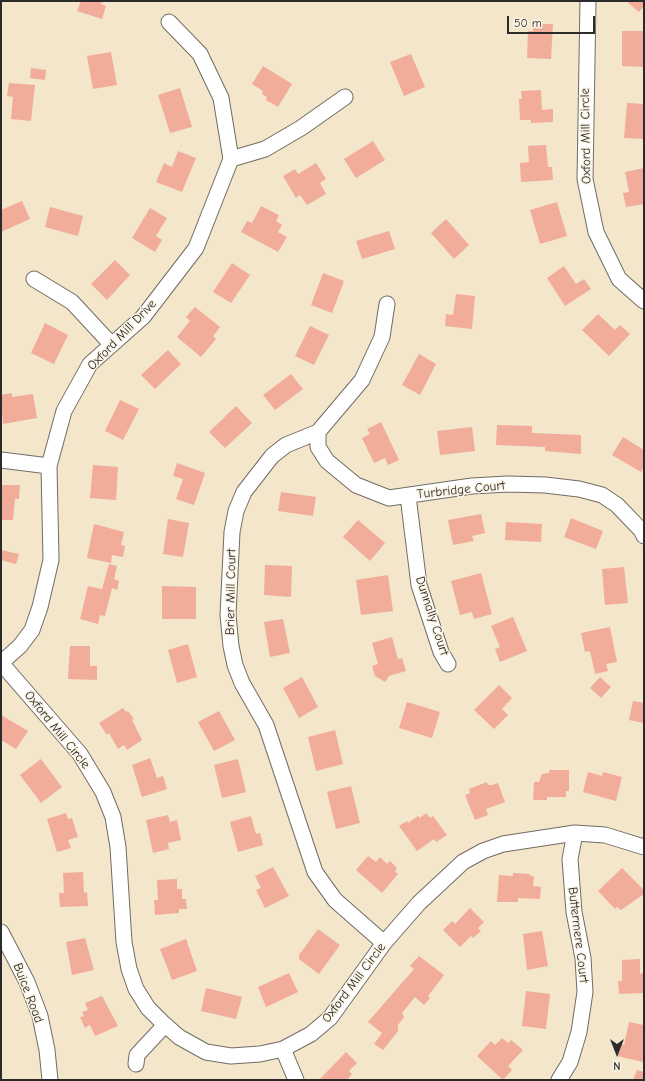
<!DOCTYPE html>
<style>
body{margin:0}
#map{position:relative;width:645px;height:1081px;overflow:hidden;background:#f3e6cb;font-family:"Comic Neue",sans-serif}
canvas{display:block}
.frame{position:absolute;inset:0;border:2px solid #2b2b2b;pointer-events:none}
.north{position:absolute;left:597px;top:1033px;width:40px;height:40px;-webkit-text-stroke:3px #fcf5e5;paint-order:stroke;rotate:180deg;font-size:11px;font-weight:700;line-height:16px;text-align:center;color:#2b2b2b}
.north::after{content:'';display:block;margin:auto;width:14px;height:18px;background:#2b2b2b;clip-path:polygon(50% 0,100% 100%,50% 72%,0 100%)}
.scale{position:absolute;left:507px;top:16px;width:88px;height:18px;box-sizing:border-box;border:2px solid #2b2b2b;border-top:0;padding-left:5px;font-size:12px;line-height:14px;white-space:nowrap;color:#2b2b2b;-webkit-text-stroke:3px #fcf5e5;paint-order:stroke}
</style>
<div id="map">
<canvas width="645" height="1081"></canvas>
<div class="frame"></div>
<div class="north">N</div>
<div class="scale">50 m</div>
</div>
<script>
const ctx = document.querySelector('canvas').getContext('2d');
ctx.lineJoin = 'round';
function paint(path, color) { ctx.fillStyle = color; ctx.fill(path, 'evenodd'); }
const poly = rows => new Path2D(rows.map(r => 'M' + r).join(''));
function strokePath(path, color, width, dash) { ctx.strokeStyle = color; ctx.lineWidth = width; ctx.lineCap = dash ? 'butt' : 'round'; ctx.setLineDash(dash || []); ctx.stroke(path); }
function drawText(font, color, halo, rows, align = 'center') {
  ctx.font = font + ' "Comic Neue",sans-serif'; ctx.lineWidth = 3; ctx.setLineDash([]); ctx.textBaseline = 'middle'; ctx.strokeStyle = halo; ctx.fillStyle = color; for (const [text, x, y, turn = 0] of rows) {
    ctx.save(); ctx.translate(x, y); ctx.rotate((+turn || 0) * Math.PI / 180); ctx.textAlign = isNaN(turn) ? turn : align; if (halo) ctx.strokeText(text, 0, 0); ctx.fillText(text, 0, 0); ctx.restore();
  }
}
const building = poly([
 [81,1,102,1,101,4,106,6,102,19,77,11],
 [626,1,644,1,644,6,639,12],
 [533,24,553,24,551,59,527,58,528,31,533,31],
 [622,31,644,31,644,67,622,66],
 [111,52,117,85,93,89,87,56],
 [411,54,425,87,404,96,390,62],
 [263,66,292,84,278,107,266,100,267,97,262,94,263,91,252,84],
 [31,68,46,70,45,80,30,78],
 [9,83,35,85,31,121,11,119,13,97,7,96],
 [180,88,192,127,170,133,158,95],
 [541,90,542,110,553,109,553,122,531,123,531,120,520,120,519,99,522,99,521,91],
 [627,103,644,104,644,139,624,138],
 [373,141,385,160,356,178,344,159],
 [546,145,548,167,552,167,553,180,521,182,520,163,529,162,528,146],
 [178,151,196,158,182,192,156,182,164,163,172,167],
 [316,163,326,179,320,183,326,194,307,205,300,195,296,198,283,176,295,169,298,174],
 [644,168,644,204,626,207,623,193,629,192,625,172],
 [22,201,30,219,1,232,1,210],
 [557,202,567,236,540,244,530,210],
 [261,206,279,215,276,221,282,225,278,232,287,237,278,252,241,232,247,221,252,223],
 [50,207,83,216,78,236,45,227],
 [150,208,167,218,156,236,162,240,155,252,132,238],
 [446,219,469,245,454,259,431,233],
 [389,231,395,249,362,259,356,241],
 [115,260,130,275,107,300,91,284],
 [232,263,250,275,231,303,213,292],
 [564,266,576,284,584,279,591,289,565,306,547,278],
 [323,273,344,281,332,313,311,305],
 [456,294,475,296,472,329,445,326,446,314,453,315],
 [195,307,220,327,213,336,216,339,201,357,177,337,190,321,186,317],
 [598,314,615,330,620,325,630,334,609,356,582,330],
 [45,323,68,335,54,364,31,353],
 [310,326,329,335,314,365,295,356],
 [168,350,181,364,155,389,141,375],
 [419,354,436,364,420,395,402,385],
 [291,374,303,389,275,410,263,395],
 [12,393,12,397,33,394,37,418,3,424,1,395],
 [120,400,139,409,123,440,105,431],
 [236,406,252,423,225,448,209,432],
 [381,422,399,460,388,465,385,458,374,463,362,438,370,434,367,429],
 [497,425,532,426,532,433,581,435,581,454,545,451,545,447,496,445],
 [472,427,475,451,440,455,437,431],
 [623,437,644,450,644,467,641,472,612,455],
 [177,463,205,473,194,505,176,499,183,479,173,476],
 [93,465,118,467,116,500,90,498],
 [1,485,20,485,19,499,15,499,13,520,1,520],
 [281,492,316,497,313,516,278,511],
 [481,514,485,533,472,536,474,541,453,545,448,520],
 [571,518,603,531,596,549,564,537],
 [168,519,189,523,183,557,163,554],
 [358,520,385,543,370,561,343,537],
 [506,522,542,524,541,542,505,540],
 [94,524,124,532,121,545,125,546,123,557,112,555,111,563,87,558],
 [1,550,19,554,16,564,1,560],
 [109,564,117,566,114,579,119,581,117,590,112,588,105,616,100,615,98,624,80,619,88,586,102,589],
 [265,565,292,566,291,597,264,595],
 [624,567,628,603,605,605,602,569],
 [481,573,492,614,474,619,472,612,460,615,451,581],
 [388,575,393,611,361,615,356,580],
 [162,586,196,587,196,619,162,619],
 [513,617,527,651,500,662,495,649,500,647,491,626],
 [283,619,290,653,270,657,264,622],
 [610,627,617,662,606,664,608,671,595,674,590,651,585,652,581,633],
 [392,637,398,659,402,658,406,671,389,676,385,682,375,676,372,666,378,664,372,643],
 [188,644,197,677,177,683,168,650],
 [70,646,90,646,90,666,97,666,97,680,68,679],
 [302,677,318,707,299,718,283,688],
 [600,677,611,687,601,698,590,688],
 [499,685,512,698,502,709,508,715,494,729,474,710],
 [633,701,644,703,644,723,629,720],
 [407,702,440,712,432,738,399,728],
 [123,708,126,712,128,711,134,719,132,720,142,740,127,750,124,745,118,749,109,733,107,735,99,723],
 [219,711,235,740,214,751,198,722],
 [1,715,28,731,16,749,1,740],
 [335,730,343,764,316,771,308,737],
 [150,758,157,778,163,776,167,789,142,797,132,765],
 [41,759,62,787,41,803,20,775],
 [238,759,246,792,222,798,214,765],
 [549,770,569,770,569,791,566,791,566,797,547,797,547,800,533,800,534,782,539,782,542,774,549,773],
 [588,772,602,776,603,772,622,777,616,801,583,792],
 [487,782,488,785,492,785,498,783,505,802,486,809,488,815,475,820,465,795,470,793,469,789],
 [351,786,360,823,336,829,327,792],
 [66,813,68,819,72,818,78,837,68,840,71,848,57,852,47,819],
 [426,813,430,818,433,816,447,835,436,842,434,839,417,851,399,826,407,821,408,823,418,816,420,818],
 [168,815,170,822,177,820,181,840,168,843,169,849,153,853,146,820],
 [251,816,256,834,260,833,263,845,238,852,230,822],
 [368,856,376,862,380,857,387,864,390,861,397,868,395,871,398,874,382,893,356,870],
 [273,867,289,896,265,908,256,890,261,888,255,876],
 [622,868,644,890,644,894,621,910,617,907,615,909,598,891],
 [83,872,84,893,87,892,88,906,60,907,59,893,64,893,63,873],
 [513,873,530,874,530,876,534,876,533,886,541,887,540,899,518,898,518,902,497,902,499,875,513,876],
 [177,879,177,889,182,889,182,899,186,899,187,909,179,909,179,913,155,915,154,900,158,900,157,880],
 [470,908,484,922,478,928,481,931,473,938,471,936,460,947,443,930,452,921,455,924],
 [318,929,340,945,319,974,299,959,299,955],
 [542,931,548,966,527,970,523,934],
 [85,938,94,970,72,975,66,942],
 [186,939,197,971,172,980,160,949],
 [419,956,444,975,428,996,430,998,424,1005,415,997,402,1013,404,1017,398,1025,398,1031,383,1050,374,1044,382,1033,368,1022,414,969,410,966],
 [640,959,640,974,644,973,644,993,619,994,618,981,622,981,622,960],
 [289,973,298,992,266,1007,258,987],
 [206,988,242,997,236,1019,201,1011],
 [526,991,550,994,546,1029,522,1026],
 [102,996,118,1026,95,1036,90,1025,85,1028,80,1017,84,1016,82,1012,88,1010,85,1003],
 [629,1022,644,1025,643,1062,617,1056,620,1044,624,1045],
 [502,1038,508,1043,511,1040,523,1050,508,1066,512,1070,503,1080,477,1056,491,1041,495,1045],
 [346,1052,357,1063,349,1071,352,1074,347,1080,319,1080],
 [637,1070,644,1072,644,1080,633,1080]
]);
const minor = poly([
 [588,1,585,179,596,232,619,279,644,301],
 [231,159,265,149,301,128,345,97],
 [34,279,72,302,111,344],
 [318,432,318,447,327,461,356,485,389,498,472,486,508,484,545,485,579,489,602,495,617,505,641,530,644,536],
 [1,460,49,466],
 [408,496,419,585,441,652,448,664],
 [1,663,80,754,103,792,113,817,118,847,124,942,129,969,136,989,148,1008,162,1022,179,1037,206,1052,231,1056,260,1054,283,1049,311,1034,330,1018,384,943,419,903,463,862,483,851,503,844,575,833,605,835,644,847],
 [1,663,20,646,32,630,40,607,51,560,49,466,64,411,90,364,143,317,196,248,231,159,221,98,200,54,169,22],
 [1,932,27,982,40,1016,47,1050,50,1080],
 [384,943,335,900,315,872,266,725,242,683,235,665,231,646,228,615,232,532,236,511,244,492,272,456,286,445,318,432,362,380,382,337,387,304],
 [283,1049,296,1080],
 [136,1064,137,1055,165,1025],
 [559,1080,570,1062,579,1032,585,992,583,958,574,912,570,859,575,833]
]);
const streetNames = [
 ["Oxford Mill Circle",586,136,-91],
 ["Oxford Mill Drive",122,335,-46],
 ["Turbridge Court",461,490,-6],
 ["Brier Mill Court",231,592,-89],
 ["Dunnally Court",432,616,72],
 ["Oxford Mill Circle",57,730,51],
 ["Buttermere Court",578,935,83],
 ["Oxford Mill Circle",354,983,-53],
 ["Buice Road",28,993,69]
];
paint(building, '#f2ac9a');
strokePath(minor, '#716c63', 17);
strokePath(minor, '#fff', 15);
drawText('13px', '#2b2b2b', '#fcf5e5', streetNames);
</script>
